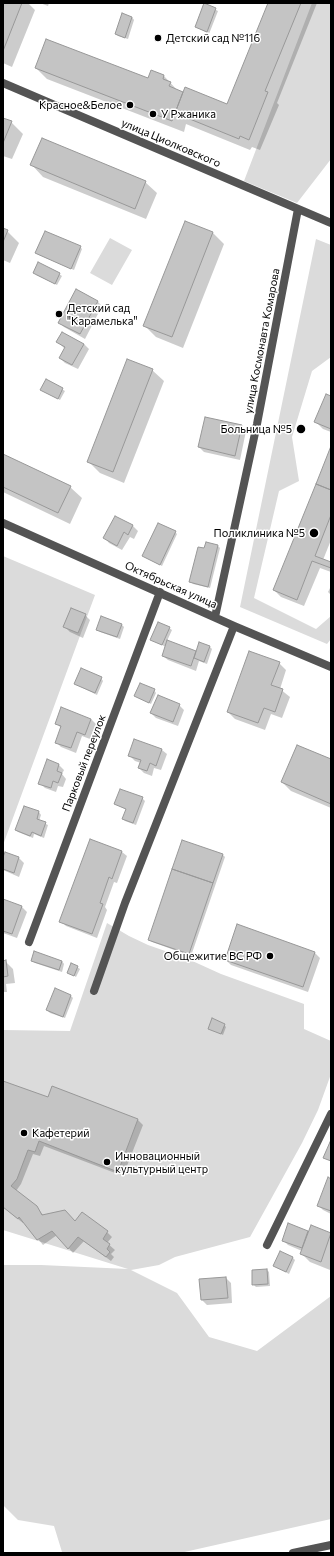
<!DOCTYPE html>
<meta charset="utf-8">
<style>
body{margin:0}
#map{position:relative;width:334px;height:1556px;overflow:hidden;background:#fff;font-family:Commissioner,sans-serif}
canvas{display:block}
.frame{position:absolute;inset:0;border:4px solid #000;pointer-events:none}
</style>
<div id="map">
<canvas width="334" height="1556"></canvas>
<div class="frame"></div>
</div>
<script>
const ctx = document.querySelector('canvas').getContext('2d');
ctx.lineJoin = 'round';
function paint(path, color) { ctx.fillStyle = color; ctx.fill(path, 'evenodd'); }
const poly = rows => new Path2D(rows.map(r => 'M' + r).join(''));
function strokePath(path, color, width, dash) { ctx.strokeStyle = color; ctx.lineWidth = width; ctx.lineCap = dash ? 'butt' : 'round'; ctx.setLineDash(dash || []); ctx.stroke(path); }
function drawText(font, color, halo, rows, align = 'center') {
  ctx.font = font + ' Commissioner,sans-serif'; ctx.lineWidth = 3; ctx.setLineDash([]); ctx.textBaseline = 'middle'; ctx.strokeStyle = halo; ctx.fillStyle = color; for (const [text, x, y, turn = 0] of rows) {
    ctx.save(); ctx.translate(x, y); ctx.rotate((+turn || 0) * Math.PI / 180); ctx.textAlign = isNaN(turn) ? turn : align; if (halo) ctx.strokeText(text, 0, 0); ctx.fillText(text, 0, 0); ctx.restore();
  }
}
const green = poly([
 [312,3,331,3,331,159,297,203,244,181],
 [110,238,132,250,112,285,90,273],
 [316,239,331,245,331,357,312,371,292,437,299,481,279,491,254,598,316,629,331,616,331,639,327,644,240,607],
 [3,556,95,595,3,845],
 [107,923,129,936,148,945,188,959,221,974,304,1004,304,1029,331,1041,331,1074,318,1110,302,1143,250,1237,175,1257,159,1265,131,1270,177,1293,209,1337,257,1351,331,1296,331,1519,180,1553,73,1553,62,1552,54,1526,18,1520,3,1505,3,1265,41,1265,128,1269,3,1230,3,1030,70,1031]
]);
const shadow = poly([
 [3,3,28,3,35,10,12,67,3,63],
 [40,3,49,3,48,6],
 [269,3,317,3,277,103,279,105,260,150,252,147,250,150,186,124,184,132,47,79,36,68,148,79,151,71,164,76,178,91,227,105],
 [204,4,218,11,209,34,196,27],
 [132,17,134,20,128,39,118,36,116,34],
 [3,119,11,122,23,134,12,159,3,156],
 [32,165,145,182,157,193,146,219,43,177],
 [185,222,213,233,224,244,183,348,156,337,145,326],
 [3,230,7,231,19,243,10,263,3,260],
 [80,247,82,249,74,270,39,255,36,253],
 [59,274,62,276,57,285,36,275],
 [97,301,102,306,85,339,64,327,59,322],
 [58,342,84,344,89,349,78,369,65,363,60,358,65,349],
 [152,370,164,381,124,483,100,473,88,461],
 [46,380,65,391,60,400,41,390],
 [331,397,331,432,323,429,316,422],
 [241,426,246,431,240,460,204,452,199,447],
 [331,449,331,540,323,560,331,563,331,572,320,568,304,606,281,597,274,590],
 [3,455,70,487,82,498,70,524,3,492],
 [116,517,133,526,138,531,134,539,130,537,122,550,109,543,105,538],
 [175,532,177,534,162,566,143,556],
 [218,546,220,548,210,588,193,584,191,582,205,550],
 [331,586,331,595,328,592],
 [85,615,90,620,83,638,70,632,65,627],
 [102,618,122,625,124,627,120,639,100,632,97,629],
 [169,628,172,630,167,641,197,652,200,643,210,647,212,649,207,664,199,661,196,671,168,660,163,656,166,647,152,640],
 [279,663,286,670,280,689,290,697,282,718,271,714,265,730,235,719,228,712],
 [101,678,103,681,97,695,75,684],
 [154,690,156,693,151,704,135,696],
 [179,705,184,710,178,726,156,718,151,713],
 [91,719,96,724,90,739,82,736,76,753,61,747,56,742,61,728,57,724],
 [135,740,162,750,167,754,161,770,154,768,152,776,144,773,139,768,141,763,135,761,130,756],
 [331,760,331,808,291,791,282,782],
 [48,761,59,765,64,770,62,774,66,779,63,787,58,786,56,792,45,788,40,783],
 [142,798,145,801,136,825,125,821,123,819,127,810,115,804],
 [24,807,39,812,41,815,39,821,48,825,44,838,34,834,33,838,18,832,16,830],
 [90,840,122,852,127,856,117,883,114,882,105,907,107,910,97,938,66,926,61,921],
 [5,853,19,858,24,863,19,877,3,870,3,859],
 [223,855,225,857,191,956,152,942,150,940],
 [3,900,22,907,27,912,17,938,3,933],
 [35,953,62,961,64,964,62,972,35,963,32,961],
 [315,953,320,958,308,992,231,965,226,960],
 [3,961,6,962,13,969,15,983,6,984,7,992,3,992],
 [77,967,80,969,76,977,68,972],
 [71,996,73,998,65,1018,50,1013,47,1010],
 [224,1025,226,1027,223,1035,209,1028],
 [3,1082,48,1098,53,1087,138,1120,143,1125,123,1176,44,1146,40,1156,33,1154,21,1184,16,1191,36,1207,43,1215,78,1226,107,1232,112,1237,107,1243,115,1250,111,1254,114,1257,111,1261,84,1241,73,1253,57,1235,43,1245,24,1222,23,1223,3,1207],
 [331,1180,331,1214,323,1210,318,1205],
 [289,1225,309,1233,311,1226,331,1234,330,1270,310,1262,301,1253,302,1251,288,1245,283,1240],
 [293,1258,295,1260,289,1274,274,1266],
 [267,1270,269,1272,270,1286,256,1287,253,1284],
 [226,1278,231,1283,232,1303,207,1305,202,1300]
]);
const building = poly([
 [3,3,22,3,3,51,3,3],
 [204,3,216,8,207,32,195,27,204,3],
 [268,3,301,3,265,91,268,92,249,140,240,136,239,139,175,113,185,87,227,104,268,3],
 [122,13,132,17,125,38,115,34,122,13],
 [46,39,148,78,151,70,164,75,163,79,171,82,169,86,183,92,172,121,35,68,46,39],
 [3,118,12,121,3,143,3,118],
 [42,138,146,181,135,209,30,165,42,138],
 [185,221,213,232,172,337,143,326,185,221],
 [3,228,8,230,3,242,3,228],
 [45,231,81,246,71,269,35,253,45,231],
 [38,262,60,273,55,284,33,273,38,262],
 [76,289,98,301,80,334,58,323,76,289],
 [62,332,84,344,72,365,59,358,65,347,56,342,62,332],
 [127,359,153,369,113,472,87,462,127,359],
 [46,379,63,388,58,399,40,390,46,379],
 [326,394,331,396,331,429,314,422,326,394],
 [205,417,242,425,235,456,198,447,205,417],
 [331,446,331,490,316,484,331,446],
 [3,454,71,486,58,513,3,487,3,454],
 [316,484,331,490,331,515,315,556,331,562,331,568,312,561,297,600,273,590,316,484],
 [115,516,133,525,128,535,124,532,117,546,103,538,115,516],
 [158,523,176,531,160,565,142,556,158,523],
 [206,542,218,545,208,587,189,582,198,547,204,548,206,542],
 [71,608,86,614,78,633,63,627,71,608],
 [101,616,122,624,117,637,96,630,101,616],
 [158,622,170,627,162,645,150,640,158,622],
 [167,640,196,651,191,666,162,656,167,640],
 [199,642,210,646,204,662,194,658,199,642],
 [249,651,280,662,271,685,283,689,275,712,264,708,258,723,227,712,249,651],
 [81,668,102,677,95,693,74,684,81,668],
 [140,683,155,689,149,703,134,696,140,683],
 [158,695,180,704,173,722,150,713,158,695],
 [61,707,91,719,85,735,77,732,71,748,55,743,61,726,55,724,61,707],
 [134,739,162,749,156,766,150,763,147,771,138,768,141,760,128,756,134,739],
 [297,745,331,759,331,804,281,782,297,745],
 [47,759,59,764,57,771,62,773,58,783,53,781,51,788,38,784,47,759],
 [120,789,143,797,133,823,122,819,126,809,114,804,120,789],
 [24,806,39,811,37,819,46,822,41,836,32,832,30,836,15,830,24,806],
 [90,839,122,851,112,879,109,877,100,903,103,904,92,934,59,922,90,839],
 [182,840,223,854,213,883,172,869,182,840],
 [5,852,19,857,14,873,3,869,3,857,5,852],
 [172,869,213,883,189,954,148,940,172,869],
 [3,899,22,906,12,934,3,931,3,899],
 [237,924,315,952,303,987,225,960,237,924],
 [34,951,62,961,59,970,31,961,34,951],
 [6,960,8,976,3,977,3,961,6,960],
 [71,963,78,966,74,976,67,973,71,963],
 [55,988,71,995,63,1017,46,1010,55,988],
 [212,1018,225,1024,221,1034,208,1029,212,1018],
 [3,1081,48,1097,52,1086,138,1119,118,1172,39,1141,35,1152,28,1150,17,1179,11,1186,37,1206,42,1215,65,1210,75,1221,82,1212,108,1231,103,1239,110,1244,107,1249,110,1252,106,1257,78,1237,68,1249,52,1231,37,1240,19,1217,18,1219,3,1207,3,1081],
 [330,1142,331,1142,331,1161,323,1158,330,1142],
 [328,1177,331,1179,331,1211,317,1206,328,1177],
 [288,1223,308,1231,302,1248,282,1241,288,1223],
 [311,1225,331,1233,321,1262,300,1254,311,1225],
 [280,1251,293,1257,286,1272,273,1266,280,1251],
 [267,1269,268,1284,252,1285,252,1270,267,1269],
 [226,1277,228,1298,201,1300,199,1279,226,1277]
]);
const minor = poly([
 [3,83,331,223],
 [3,523,234,626,331,667],
 [215,617,257,424,298,209],
 [29,942,160,592],
 [94,991,125,903,234,626],
 [267,1245,331,1114]
]);
const tertiary = poly([
 [293,1553,331,1545]
]);
const markers = [
 [158,38,4,"#000"],
 [130,105,4,"#000"],
 [153,114,4,"#000"],
 [59,314,4,"#000"],
 [301,429,5,"#000"],
 [314,533,5,"#000"],
 [270,956,4,"#000"],
 [24,1133,4,"#000"],
 [107,1162,4,"#000"]
];
const poiNames = [
 ["Детский сад №116",166,38],
 ["Красное&Белое",122,105,"right"],
 ["У Ржаника",161,114],
 ["Детский сад",67,308],
 ["\"Карамелька\"",67,321],
 ["Больница №5",292,429,"right"],
 ["Поликлиника №5",305,533,"right"],
 ["Общежитие ВС РФ",262,956,"right"],
 ["Кафетерий",32,1133],
 ["Инновационный",115,1156],
 ["культурный центр",115,1169]
];
const streetNames = [
 ["улица Циолковского",171,143,23],
 ["улица Космонавта Комарова",262,341,-79],
 ["Октябрьская улица",171,585,24],
 ["Парковый переулок",84,763,-69]
];
paint(green, '#dbdbdb');
paint(shadow, '#0003');
paint(building, '#c4c4c4');
strokePath(building, '#989898', 1);
strokePath(minor, '#545454', 8);
strokePath(tertiary, '#545454', 8);
for (const [x, y, r, color] of markers) { const dot = new Path2D(); dot.arc(x, y, r, 0, 2 * Math.PI); ctx.fillStyle = color; ctx.fill(dot); strokePath(dot, '#fff', 1.5); }
drawText('11px', '#000', '#fff', poiNames, 'left');
drawText('11px', '#000', '#fff', streetNames);
</script>
